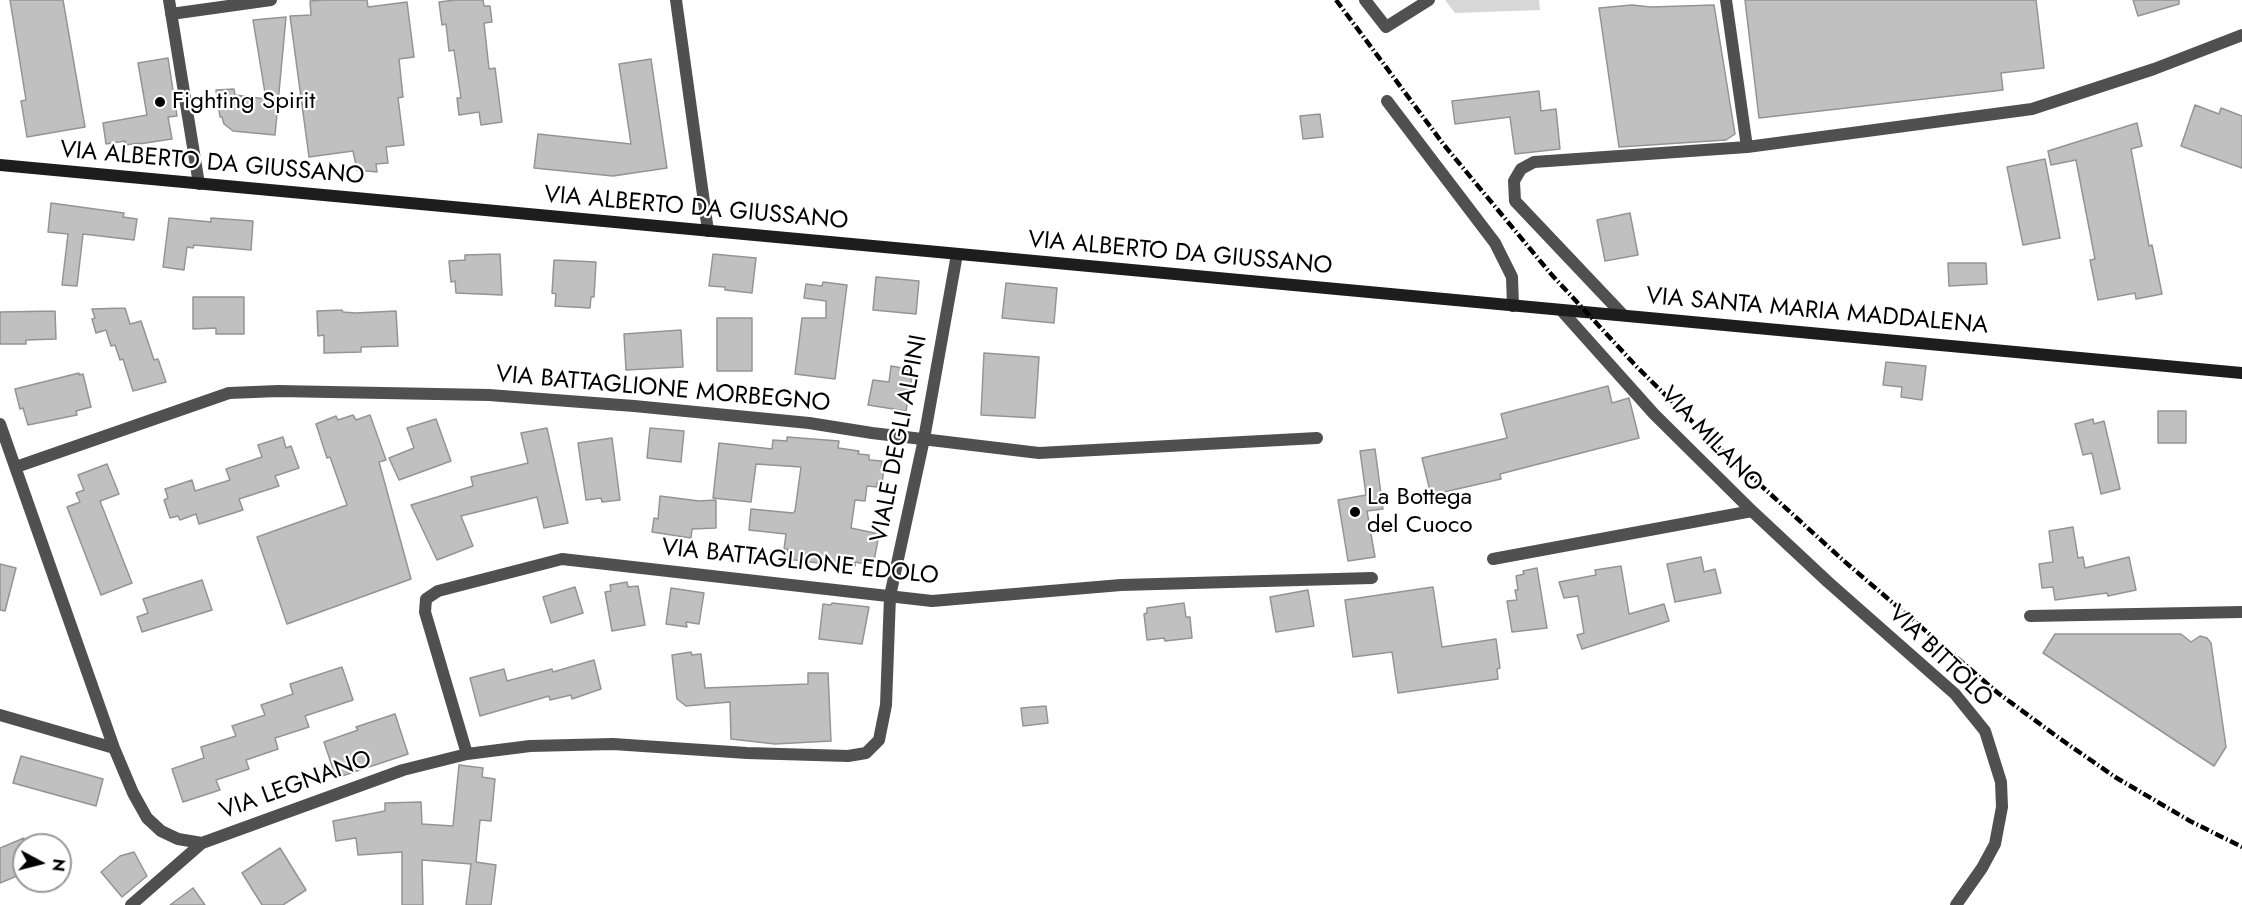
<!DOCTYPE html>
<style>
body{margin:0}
#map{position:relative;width:2242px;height:905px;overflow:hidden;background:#fff;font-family:Jost,sans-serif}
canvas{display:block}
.north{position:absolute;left:12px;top:833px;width:60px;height:60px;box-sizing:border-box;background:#fff;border:2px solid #999;border-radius:50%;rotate:97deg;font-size:16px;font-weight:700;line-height:24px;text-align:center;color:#000}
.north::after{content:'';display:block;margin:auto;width:21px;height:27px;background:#000;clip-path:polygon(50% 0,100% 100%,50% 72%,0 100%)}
</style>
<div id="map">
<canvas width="2242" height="905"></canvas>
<div class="north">N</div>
</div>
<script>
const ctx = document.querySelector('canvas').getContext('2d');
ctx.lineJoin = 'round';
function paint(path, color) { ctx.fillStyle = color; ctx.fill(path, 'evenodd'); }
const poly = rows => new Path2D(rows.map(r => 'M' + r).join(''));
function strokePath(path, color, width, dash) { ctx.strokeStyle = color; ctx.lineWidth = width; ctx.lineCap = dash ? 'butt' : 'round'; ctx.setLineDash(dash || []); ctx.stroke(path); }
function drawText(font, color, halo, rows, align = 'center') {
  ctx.font = font + ' Jost,sans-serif'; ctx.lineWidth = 4.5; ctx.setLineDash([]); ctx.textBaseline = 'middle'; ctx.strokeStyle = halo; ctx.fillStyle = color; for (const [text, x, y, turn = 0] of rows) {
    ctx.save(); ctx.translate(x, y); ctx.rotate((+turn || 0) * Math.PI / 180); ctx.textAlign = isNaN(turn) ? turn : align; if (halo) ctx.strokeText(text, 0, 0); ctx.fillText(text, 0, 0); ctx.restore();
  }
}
const green = poly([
 [1445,0,1539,0,1540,10,1455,13]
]);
const building = poly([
 [10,0,63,0,85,127,27,137,21,101,26,100,10,0],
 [322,0,367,0,368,7,407,2,414,57,399,59,403,97,398,98,404,145,386,147,388,163,376,164,377,172,357,170,353,151,309,157,290,16,311,15,310,1,322,0],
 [455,0,483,0,484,6,490,6,492,22,484,23,489,69,495,68,502,122,481,125,479,112,459,115,457,98,461,98,454,50,449,51,446,24,442,25,439,2,455,0],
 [1745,0,2036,0,2044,68,2001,73,2003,90,1759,118,1745,0],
 [2133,0,2179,0,2179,4,2138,16,2133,0],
 [1632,5,1651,7,1714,5,1735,134,1726,140,1619,147,1599,8,1632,5],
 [286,17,275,135,233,131,224,124,222,117,220,117,216,90,234,89,235,95,266,99,253,20,286,17],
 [168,58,177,116,168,117,172,139,139,144,139,143,126,145,125,141,106,144,103,123,147,115,138,63,168,58],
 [651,59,667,168,613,176,534,168,538,134,631,144,619,64,651,59],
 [1539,91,1541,111,1556,109,1560,149,1515,154,1510,117,1455,124,1452,101,1539,91],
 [2195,105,2219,114,2221,108,2242,116,2242,168,2181,146,2195,105],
 [1320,114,1323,137,1303,139,1300,116,1320,114],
 [2137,123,2142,146,2131,149,2149,246,2152,245,2162,294,2136,299,2135,293,2098,300,2090,260,2095,259,2076,160,2051,165,2048,151,2137,123],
 [2045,159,2060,238,2023,245,2007,167,2045,159],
 [51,203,124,213,123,217,137,219,134,240,83,234,77,286,62,285,68,234,48,232,51,203],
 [1630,213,1638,255,1605,261,1597,220,1630,213],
 [169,218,211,222,211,218,253,221,251,250,194,245,193,248,187,247,184,270,163,267,169,218],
 [500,254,502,295,456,293,455,281,451,282,449,261,465,260,465,255,500,254],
 [713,254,756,258,752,293,725,290,725,287,709,286,713,254],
 [554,260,596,262,594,297,591,297,590,308,555,306,556,294,552,293,554,260],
 [1948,263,1986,263,1987,284,1949,286,1948,263],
 [876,277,919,281,916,314,873,310,876,277],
 [823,282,847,285,835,379,795,374,802,318,826,318,826,301,804,298,806,284,822,286,823,282],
 [1006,283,1057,288,1054,323,1002,318,1006,283],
 [193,297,244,297,244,334,216,334,216,328,193,329,193,297],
 [125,308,130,324,141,321,154,360,158,359,166,382,133,391,123,359,120,360,115,345,111,346,106,330,96,333,92,319,95,318,92,309,125,308],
 [342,310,343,312,355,313,396,311,398,346,361,347,361,352,324,353,324,335,318,336,317,311,342,310],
 [55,311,56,339,26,340,26,344,0,344,0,312,55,311],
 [717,318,752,318,752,371,717,371,717,318],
 [681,330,683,367,626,370,624,334,681,330],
 [984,353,1039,357,1035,418,981,415,984,353],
 [1886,362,1926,366,1922,400,1901,397,1902,387,1883,385,1886,362],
 [891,366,913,370,906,411,868,405,873,380,889,382,891,366],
 [79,373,79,375,83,374,91,407,76,411,77,415,28,425,23,408,20,409,15,389,79,373],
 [1608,386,1612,403,1629,398,1639,438,1500,474,1501,479,1431,495,1422,458,1507,438,1501,414,1608,386],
 [2158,411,2186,411,2186,443,2158,443,2158,411],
 [353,415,356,420,370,415,386,460,379,462,411,579,287,624,257,537,347,505,330,457,327,458,316,424,336,416,338,420,353,415],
 [436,419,451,461,399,480,389,458,414,448,407,428,436,419],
 [2093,419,2094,424,2104,421,2120,489,2101,494,2092,453,2083,455,2075,424,2093,419],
 [547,428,568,523,544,528,537,497,461,516,473,546,437,560,411,505,473,486,471,477,528,463,521,433,547,428],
 [650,428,684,431,681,462,647,458,650,428],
 [283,437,286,448,291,446,299,468,275,476,279,486,239,499,243,510,199,524,196,514,180,520,178,516,170,518,164,500,168,498,165,489,192,480,195,491,230,480,226,469,262,457,258,445,283,437],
 [787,437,839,441,838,448,859,451,858,454,869,455,869,460,882,461,881,466,884,467,882,484,877,483,877,487,867,486,865,501,855,500,851,528,879,534,873,566,855,562,855,566,818,558,818,563,787,559,788,549,784,549,786,534,749,530,751,509,793,513,795,511,801,467,756,464,751,502,713,498,719,443,772,449,773,440,787,441,787,437],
 [612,438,620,500,602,502,601,498,586,500,578,443,612,438],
 [1375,449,1383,509,1367,511,1375,557,1348,561,1338,500,1366,495,1360,451,1375,449],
 [107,464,119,494,100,501,132,583,101,595,67,507,80,502,76,493,84,490,78,475,107,464],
 [660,496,699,501,716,500,716,528,692,529,691,538,652,532,654,518,658,519,660,496],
 [2073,527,2078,558,2083,557,2085,568,2129,557,2136,590,2108,596,2107,593,2055,600,2053,587,2042,588,2039,564,2053,562,2049,531,2073,527],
 [1701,557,1704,572,1715,569,1721,593,1675,602,1667,564,1701,557],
 [0,564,16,568,5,611,0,610,0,564],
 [1621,566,1629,614,1664,604,1669,621,1582,649,1577,635,1584,633,1578,596,1564,598,1559,582,1596,575,1595,570,1621,566],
 [1537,568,1547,628,1512,632,1507,601,1517,600,1515,590,1518,590,1516,576,1524,574,1523,571,1537,568],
 [202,580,212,610,142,632,137,617,148,613,143,599,202,580],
 [627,582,628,587,638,586,645,625,612,631,605,592,611,591,610,585,627,582],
 [575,587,583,613,551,623,543,597,575,587],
 [1433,587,1442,647,1496,639,1500,668,1497,669,1498,679,1398,693,1392,652,1353,657,1345,600,1433,587],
 [671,588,704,593,699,624,686,622,687,627,666,624,671,588],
 [1308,590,1314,626,1276,632,1270,597,1308,590],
 [832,603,869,607,862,644,819,639,823,604,831,605,832,603],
 [1184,603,1186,617,1190,617,1192,638,1165,641,1164,638,1147,640,1144,614,1147,613,1147,608,1184,603],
 [2055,634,2181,634,2191,642,2200,636,2207,638,2211,643,2226,747,2214,766,2043,653,2055,634],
 [691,652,692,655,701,654,705,688,808,684,808,673,828,673,831,741,775,744,731,739,730,702,686,706,677,699,672,655,691,652],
 [594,660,601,689,572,699,571,695,550,700,549,696,480,716,470,678,504,669,507,681,552,669,553,672,594,660],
 [342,667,353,700,305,716,309,727,275,738,278,749,246,760,249,769,216,780,220,790,183,802,172,769,204,758,201,747,236,736,232,726,265,715,261,705,293,694,290,684,342,667],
 [1046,706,1048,723,1023,726,1021,708,1046,706],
 [395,714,408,754,336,778,324,742,358,730,356,727,395,714],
 [21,756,103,779,96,806,13,783,21,756],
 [459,765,483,768,482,777,495,779,491,821,480,820,476,862,496,865,491,905,466,905,471,864,422,860,423,905,402,905,402,852,358,855,356,838,336,841,333,821,385,811,385,803,421,802,422,824,453,826,459,765],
 [24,838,24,873,0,883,0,848,24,838],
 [280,848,306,890,283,905,262,905,242,873,280,848],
 [134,852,147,876,122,897,101,872,120,856,134,852],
 [193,888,205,905,170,905,193,888]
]);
const street = poly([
 [169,0,199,184],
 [676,0,708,231],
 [1365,0,1386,27,1429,0],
 [171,14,271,0],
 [1387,101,1495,243,1512,277,1513,306],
 [1747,147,2032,109,2154,69,2242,35],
 [1561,310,1654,414,1752,511,1828,582,1955,694,1985,731,2001,782,2002,807,1995,844,1982,868,1956,905],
 [1623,315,1515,201,1514,181,1521,169,1534,162,1747,147,1726,0],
 [0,424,114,748,133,793,147,818,161,831,178,839,202,843,403,770,467,754,530,746,613,744,747,753,848,756,866,753,879,740,886,705,890,596,924,439,957,254],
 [16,467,229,393,278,391,489,395,634,406,809,423,872,433,1039,453,1317,438],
 [1493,559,1752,511],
 [2030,616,2242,612],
 [0,715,114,748],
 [467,754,425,612,426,599,438,591,562,559,932,601,1121,585,1372,578],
 [131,905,202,843]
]);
const secondary = poly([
 [0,165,2242,373]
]);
const rail = poly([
 [1336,0,1444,145,1551,274,1637,367,1712,441,1844,561,1998,693,2059,738,2115,777,2190,821,2242,847]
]);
const markers = [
 [160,102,6,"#000"],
 [1355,512,6,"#000"]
];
const poiNames = [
 ["Fighting Spirit",172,102],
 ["La Bottega",1367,498],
 ["del Cuoco",1367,526]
];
const streetNames = [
 ["VIA ALBERTO DA GIUSSANO",212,164,5],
 ["VIA ALBERTO DA GIUSSANO",696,209,5],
 ["VIA ALBERTO DA GIUSSANO",1180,254,5],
 ["VIA SANTA MARIA MADDALENA",1817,312,5],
 ["VIA BATTAGLIONE MORBEGNO",663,390,5],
 ["VIALE DEGLI ALPINI",900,439,-79],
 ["VIA MILANO",1711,440,46],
 ["VIA BATTAGLIONE EDOLO",800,563,6],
 ["VIA BITTOLO",1940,657,44],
 ["VIA LEGNANO",296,786,-20]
];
paint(green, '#d7d7d7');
paint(building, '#c0c0c0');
strokePath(building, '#949494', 1.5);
strokePath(street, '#505050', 12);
strokePath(secondary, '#1d1d1d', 12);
strokePath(rail, '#000', 4.5, [9, 3, 1.5, 3]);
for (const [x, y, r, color] of markers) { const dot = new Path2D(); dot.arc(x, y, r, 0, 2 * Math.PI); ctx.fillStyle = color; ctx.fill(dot); strokePath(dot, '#fff', 2); }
drawText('24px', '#000', '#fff', poiNames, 'left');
drawText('24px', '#000', '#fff', streetNames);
</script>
